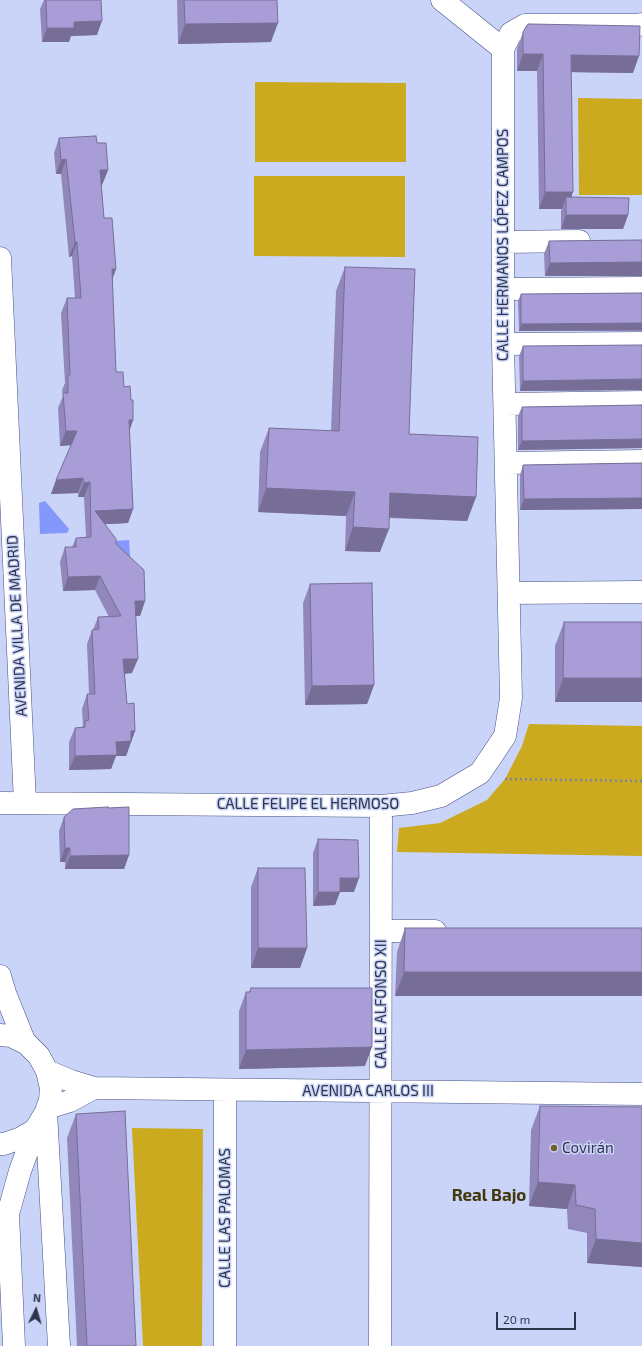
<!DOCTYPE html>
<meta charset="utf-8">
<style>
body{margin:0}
#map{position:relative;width:642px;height:1346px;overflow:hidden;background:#cad4f8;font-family:"Exo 2",sans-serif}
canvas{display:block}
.north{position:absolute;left:16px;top:1290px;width:40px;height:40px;-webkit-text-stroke:3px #cad4f8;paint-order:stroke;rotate:5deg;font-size:11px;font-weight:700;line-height:16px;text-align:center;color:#2e344b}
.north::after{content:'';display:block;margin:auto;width:14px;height:18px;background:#2e344b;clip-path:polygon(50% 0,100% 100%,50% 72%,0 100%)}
.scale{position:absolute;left:496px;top:1312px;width:80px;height:18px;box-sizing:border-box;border:2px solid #2e344b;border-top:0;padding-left:5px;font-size:12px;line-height:14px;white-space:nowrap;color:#2e344b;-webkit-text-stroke:3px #cad4f8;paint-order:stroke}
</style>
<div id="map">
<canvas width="642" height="1346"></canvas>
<div class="north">N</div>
<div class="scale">20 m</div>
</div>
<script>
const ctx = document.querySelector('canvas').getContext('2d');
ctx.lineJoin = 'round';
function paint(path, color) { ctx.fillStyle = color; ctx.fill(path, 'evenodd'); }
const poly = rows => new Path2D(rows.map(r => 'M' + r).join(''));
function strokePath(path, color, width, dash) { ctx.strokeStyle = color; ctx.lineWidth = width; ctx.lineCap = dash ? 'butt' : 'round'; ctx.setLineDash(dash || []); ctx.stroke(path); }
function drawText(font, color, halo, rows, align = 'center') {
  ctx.font = font + ' "Exo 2",sans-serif'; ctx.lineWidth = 3; ctx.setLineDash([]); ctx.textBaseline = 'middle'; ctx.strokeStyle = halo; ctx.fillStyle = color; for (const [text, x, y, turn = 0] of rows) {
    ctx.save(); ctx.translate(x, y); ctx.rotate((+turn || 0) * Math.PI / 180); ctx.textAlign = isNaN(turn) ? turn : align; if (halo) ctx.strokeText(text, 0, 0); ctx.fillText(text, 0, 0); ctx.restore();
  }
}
const green = poly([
 [255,82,406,83,406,162,255,162],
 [578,98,642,99,642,195,579,195],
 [254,176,405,176,405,257,254,256],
 [529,724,642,726,642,856,397,852,399,828,440,823,487,800,505,779,522,746],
 [132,1128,203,1129,202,1346,143,1346]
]);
const water = poly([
 [45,501,69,529,67,533,40,534,39,503],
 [129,540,131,571,99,542]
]);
const path = poly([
 [505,779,642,781]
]);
const minor = poly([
 [442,0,503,49],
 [503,242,579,241],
 [0,258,25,803],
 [503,289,642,288],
 [503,344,642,343],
 [505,404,642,402],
 [506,463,642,461],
 [509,593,642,592],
 [0,803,381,806,412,803,441,796,480,773,505,736,511,698,503,344,503,49,511,33,525,25,639,25,642,24],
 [381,931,435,931],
 [0,976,5,993,25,1043],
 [0,1035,11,1036,27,1044,39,1056,47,1071,51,1088,50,1100,46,1112,35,1130,21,1138,4,1144,0,1144],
 [47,1071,71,1081,94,1088,642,1094],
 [47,1108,70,1101,94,1088],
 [46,1112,59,1346],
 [14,1346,8,1214,20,1171,35,1130],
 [225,1346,225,1090],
 [380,1346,381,806]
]);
const wall = poly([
 [44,0,101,0,97,35,71,36,69,42,42,42,40,9],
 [177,0,277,0,271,42,178,44],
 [523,32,633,73,571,72,572,197,628,215,623,229,561,229,561,211,562,209,539,209,537,71,517,71,517,49],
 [59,138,97,143,108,170,102,185,101,185,104,218,116,269,112,280,116,372,131,400,133,420,129,432,133,509,128,523,105,524,145,601,140,616,135,616,132,673,125,674,127,704,135,731,126,756,116,756,111,769,69,770,69,742,75,728,82,727,83,726,82,709,87,694,89,694,87,644,92,630,93,630,98,617,109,617,95,590,63,591,60,562,65,547,72,547,76,538,86,537,84,497,78,497,78,493,51,494,71,445,60,446,58,408,63,396,62,390,65,383,61,313,67,298,75,298,72,256,69,257,61,174,56,174,54,153],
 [642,240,642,276,545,276,544,254,549,241],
 [345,267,409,434,476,497,467,521,389,518,380,552,345,551,346,516,258,512,260,452,269,428,331,431,336,291],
 [642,293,642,331,519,331,518,301,521,294],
 [523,346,642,390,520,391,519,356],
 [522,407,642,448,518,450,518,416],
 [642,463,642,509,520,510,520,475,523,465],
 [310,584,374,685,367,704,305,705,303,603],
 [564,622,642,622,642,702,555,702,555,646],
 [64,817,129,855,124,869,65,869,65,862,60,862,59,831],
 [318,839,354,892,340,892,335,905,313,906,313,853],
 [258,868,307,948,300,968,251,968,251,887],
 [405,928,642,928,642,996,395,996,397,952],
 [251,988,365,1066,239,1069,239,1011,246,992,249,992],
 [540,1106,642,1267,587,1263,587,1233,568,1229,567,1209,529,1206,531,1130],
 [76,1114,136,1346,77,1346,67,1138]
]);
const shadedWall = poly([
 [102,21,97,35,71,36,69,42,42,42,47,28,74,22],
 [278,23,271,42,178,44,185,24],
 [523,54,543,54,537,71,517,71],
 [571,55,639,56,633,73,565,72],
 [66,159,61,174,56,174,61,160],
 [100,170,108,170,102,185,95,185],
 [545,192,573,192,567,209,566,197,562,209,539,209],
 [566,215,628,215,623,229,561,229],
 [75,242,77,242,72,256,69,257],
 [642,262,642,276,545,276,550,263],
 [112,269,116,269,111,283],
 [642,323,642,330,519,331,521,324],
 [642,379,642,390,520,391,523,381],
 [129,420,133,420,128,435],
 [66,431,77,431,72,445,60,446],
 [642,439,642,448,518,450,522,441],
 [83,478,78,493,51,494,56,480],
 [90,482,84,497,78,497,84,483],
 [266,488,355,492,346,516,258,512],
 [390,493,476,497,467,521,382,517],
 [642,498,642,509,520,510,524,499],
 [133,509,128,523,91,525,95,511],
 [353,527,389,529,380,552,345,551],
 [100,576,95,590,63,591,68,577],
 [135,601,145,601,140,616,129,616],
 [123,659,138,659,132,673,118,674],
 [563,678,642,678,642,702,555,702],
 [374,685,367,704,305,705,312,686],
 [131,731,135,731,126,756,116,756,111,769,69,770,75,756,116,742],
 [65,848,70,848,65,862,60,862],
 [129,855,124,869,65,869,70,856],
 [340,878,359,878,354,892,340,892,335,905,313,906,318,892],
 [258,948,307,948,300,968,251,968],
 [404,972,642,972,642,996,395,996],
 [372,1047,365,1066,239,1069,246,1050],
 [538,1182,575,1185,567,1209,529,1206],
 [596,1239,642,1243,642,1267,587,1263]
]);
const building = poly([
 [46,0,101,0,102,21,74,22,74,28,47,28,46,0],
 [184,0,277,0,278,23,185,24,184,0],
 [529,24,640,26,639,56,571,55,573,192,545,192,543,54,523,54,523,32,527,25,529,24],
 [96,136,97,143,106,143,108,170,100,170,104,218,112,218,116,269,112,269,116,372,123,372,124,387,130,386,131,400,133,400,133,420,129,420,133,509,95,511,116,539,116,544,144,570,145,601,135,601,138,659,123,659,127,704,134,703,135,731,131,731,131,741,116,742,117,755,75,756,75,728,85,727,85,721,89,720,87,694,95,694,92,630,99,629,98,617,121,616,100,576,68,577,65,547,76,547,76,538,91,537,90,482,84,483,83,478,56,480,77,431,66,431,63,393,68,393,68,375,70,375,67,298,81,298,77,242,75,242,66,159,61,160,59,138,96,136],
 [566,197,629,198,628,215,566,215,566,197],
 [642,240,642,262,550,263,549,241,642,240],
 [345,267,415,269,409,434,478,437,476,497,390,493,389,529,353,527,355,492,266,488,269,428,339,431,345,267],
 [642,293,642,323,521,324,521,294,642,293],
 [642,345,642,379,523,381,523,346,642,345],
 [642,405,642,439,522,441,522,407,642,405],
 [642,463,642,498,524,499,523,465,642,463],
 [372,583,374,685,312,686,310,584,372,583],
 [564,622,642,622,642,678,563,678,564,622],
 [108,807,108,808,129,807,129,855,70,856,70,848,65,848,64,817,73,809,108,807],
 [318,839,358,840,359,878,340,878,340,892,318,892,318,839],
 [258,868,305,868,307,948,258,948,258,868],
 [405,928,642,928,642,972,404,972,405,928],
 [251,988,372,988,372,1047,246,1050,246,992,250,992,251,988],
 [540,1106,642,1107,642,1243,596,1239,595,1209,576,1205,575,1185,538,1182,540,1106],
 [125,1111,136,1346,87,1346,76,1114,125,1111]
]);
const markers = [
 [554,1148,4,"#70612f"]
];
const streetNames = [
 ["CALLE HERMANOS LÓPEZ CAMPOS",503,245,-90],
 ["AVENIDA VILLA DE MADRID",17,626,-93],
 ["CALLE FELIPE EL HERMOSO",308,804],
 ["CALLE ALFONSO XII",381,1004,-90],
 ["AVENIDA CARLOS III",368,1091],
 ["CALLE LAS PALOMAS",225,1218,-90]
];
const poiNames = [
 ["Covirán",562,1148]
];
const quarterNames = [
 ["Real Bajo",489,1195]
];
paint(green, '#cbaa20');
paint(water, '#8397fc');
strokePath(minor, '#455083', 23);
strokePath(path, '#7c84a1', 2.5, [2, 3]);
strokePath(minor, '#fff', 22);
paint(wall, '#9187ba');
paint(shadedWall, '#766e97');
paint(building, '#a99dd8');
strokePath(building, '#766e97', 1);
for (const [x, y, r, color] of markers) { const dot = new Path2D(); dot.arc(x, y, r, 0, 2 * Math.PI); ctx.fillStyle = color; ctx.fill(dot); strokePath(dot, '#cad4f8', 1.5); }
drawText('15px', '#2e344b', '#cad4f8', streetNames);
drawText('15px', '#2e344b', '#cad4f8', poiNames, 'left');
drawText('bold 17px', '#42370d', '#cad4f8', quarterNames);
</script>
